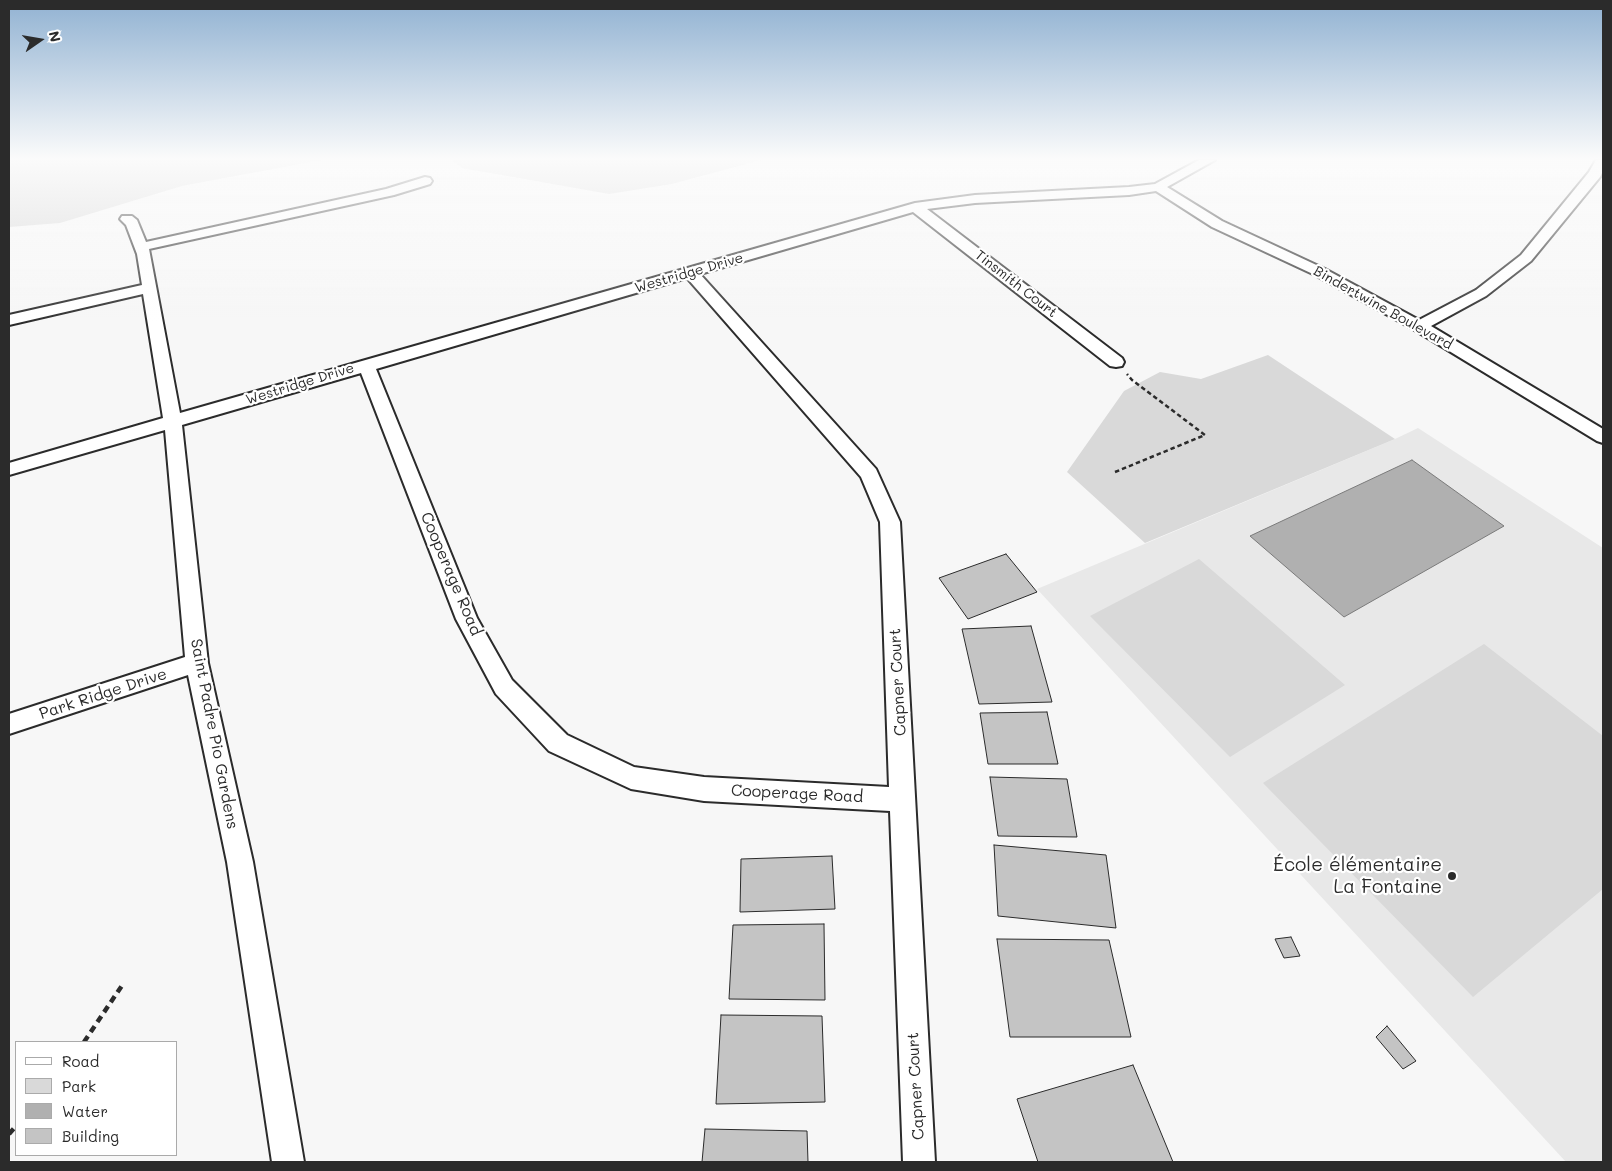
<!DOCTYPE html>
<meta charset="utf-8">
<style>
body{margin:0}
#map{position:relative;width:1612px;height:1171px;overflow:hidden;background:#f7f7f7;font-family:Mali,sans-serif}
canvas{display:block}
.frame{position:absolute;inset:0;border:10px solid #2b2b2b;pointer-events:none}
.legend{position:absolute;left:15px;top:1041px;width:162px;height:115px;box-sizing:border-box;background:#fff;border:1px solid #aaa;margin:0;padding:6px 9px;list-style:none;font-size:15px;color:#2b2b2b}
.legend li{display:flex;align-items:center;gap:10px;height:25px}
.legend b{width:25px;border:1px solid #aaa}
.north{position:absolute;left:15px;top:15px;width:50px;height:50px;-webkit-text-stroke:4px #fff;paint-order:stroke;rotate:77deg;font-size:14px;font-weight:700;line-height:20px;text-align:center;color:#2b2b2b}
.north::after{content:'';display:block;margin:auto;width:18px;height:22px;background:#2b2b2b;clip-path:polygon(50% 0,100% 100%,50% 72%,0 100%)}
</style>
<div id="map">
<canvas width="1612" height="1171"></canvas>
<div class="frame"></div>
<ul class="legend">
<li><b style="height:6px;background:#fff"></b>Road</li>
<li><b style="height:14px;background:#d9d9d9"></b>Park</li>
<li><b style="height:14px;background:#b0b0b0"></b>Water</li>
<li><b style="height:14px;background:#c4c4c4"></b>Building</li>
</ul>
<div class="north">N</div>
</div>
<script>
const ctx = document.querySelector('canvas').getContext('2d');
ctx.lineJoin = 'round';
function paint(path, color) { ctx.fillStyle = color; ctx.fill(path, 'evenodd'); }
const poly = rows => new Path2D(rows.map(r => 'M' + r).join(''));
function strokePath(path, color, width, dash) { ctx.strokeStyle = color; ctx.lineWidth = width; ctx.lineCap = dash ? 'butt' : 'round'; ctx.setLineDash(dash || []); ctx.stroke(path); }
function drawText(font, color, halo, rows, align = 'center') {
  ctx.font = font + ' Mali,sans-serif'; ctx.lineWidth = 4.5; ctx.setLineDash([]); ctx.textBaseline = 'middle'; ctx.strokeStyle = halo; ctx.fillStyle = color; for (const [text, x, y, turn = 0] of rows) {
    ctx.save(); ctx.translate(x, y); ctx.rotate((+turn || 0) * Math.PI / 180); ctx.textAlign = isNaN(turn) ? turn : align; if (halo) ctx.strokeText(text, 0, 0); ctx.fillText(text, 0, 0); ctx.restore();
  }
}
const built = poly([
 [1418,428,1603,548,1603,1162,1566,1162,1037,589,1395,439]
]);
const green = poly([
 [9,160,321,160,182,186,60,223,9,227],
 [452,160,761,160,672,184,609,194,462,168],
 [1268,355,1395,439,1145,543,1067,472,1124,391,1160,372,1201,379],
 [1199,559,1345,685,1230,757,1090,616],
 [1484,644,1603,736,1603,889,1473,997,1263,783]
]);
const water = poly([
 [1412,460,1504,526,1344,617,1250,536,1412,460]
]);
const building = poly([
 [1006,554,1037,592,968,619,939,578,1006,554],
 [1031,626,1052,702,979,704,962,629,1031,626],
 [1047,712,1058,764,988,764,980,713,1047,712],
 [990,777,1067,779,1077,837,998,836,990,777],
 [994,845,1106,855,1116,928,998,916,994,845],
 [832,856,835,909,740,912,741,859,832,856],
 [824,924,825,1000,729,999,733,925,824,924],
 [1291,937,1300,956,1284,958,1275,939,1291,937],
 [997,939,1109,940,1131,1037,1010,1037,997,939],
 [721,1015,822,1016,825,1102,716,1104,721,1015],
 [1387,1026,1416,1061,1403,1069,1376,1037,1387,1026],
 [1133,1065,1173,1162,1038,1162,1017,1099,1133,1065],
 [705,1129,807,1131,808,1162,702,1162,705,1129]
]);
const pathFar1 = poly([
 [1115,472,1205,435,1132,380,1127,374]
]);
const path = poly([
 [84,1042,123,984],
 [9,1134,16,1126]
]);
const minor = poly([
 [1199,160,1215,160,1167,187,1222,221,1325,269,1419,320,1476,290,1521,255,1589,172,1596,160,1603,160,1603,171,1600,177,1531,261,1486,296,1431,326,1603,429,1603,443,1597,441,1413,329,1315,275,1212,227,1156,191,1129,195,975,203,927,209,1122,358,1124,362,1122,366,1116,367,1110,366,913,212,700,274,876,469,900,522,935,1162,903,1162,890,811,704,801,631,789,549,751,496,694,456,619,361,373,182,425,208,663,253,862,304,1162,272,1162,227,862,188,675,9,734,9,714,185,657,165,430,9,475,9,463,163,418,143,294,9,325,9,315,142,285,137,254,126,225,120,219,122,216,132,216,137,220,146,242,386,189,425,177,430,178,432,181,430,184,394,195,149,249,180,413,915,203,975,195,1129,187,1155,184,1199,160],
 [687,278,861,477,880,522,889,787,704,777,634,767,567,735,512,680,477,618,376,369,687,278]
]);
const markers = [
 [1452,876,5,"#2b2b2b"]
];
const farStreetnames = [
 ["Westridge Drive",689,273,-16],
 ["Tinsmith Court",1016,284,38],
 ["Bindertwine Boulevard",1383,308,29],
 ["Westridge Drive",300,384,-17]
];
const streetNames = [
 ["Cooperage Road",451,574,67],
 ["Capner Court",898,682,-93],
 ["Park Ridge Drive",103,694,-18],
 ["Saint Padre Pio Gardens",214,734,79],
 ["Cooperage Road",797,794,3],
 ["Capner Court",916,1086,-93]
];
const nearPoinames = [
 ["École élémentaire",1442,865],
 ["La Fontaine",1442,887]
];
paint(built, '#e8e8e8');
paint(green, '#d9d9d9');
paint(water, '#b0b0b0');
strokePath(water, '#7b7b7b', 1);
paint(building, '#c4c4c4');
strokePath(building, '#2b2b2b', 1);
strokePath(minor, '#2b2b2b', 4);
strokePath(pathFar1, '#2b2b2b', 2.5, [4.5, 3]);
strokePath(path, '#2b2b2b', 4.5, [7, 5]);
paint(minor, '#fff');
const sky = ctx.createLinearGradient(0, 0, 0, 324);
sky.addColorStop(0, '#91b2d2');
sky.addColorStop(0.49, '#fbfbfb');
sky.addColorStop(1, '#fbfbfb00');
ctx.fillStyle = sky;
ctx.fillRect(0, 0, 1612, 324);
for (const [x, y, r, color] of markers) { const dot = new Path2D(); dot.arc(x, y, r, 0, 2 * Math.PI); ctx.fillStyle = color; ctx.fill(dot); strokePath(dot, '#fff', 2); }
drawText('14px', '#2b2b2b', '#fff', farStreetnames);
drawText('16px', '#2b2b2b', '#fff', streetNames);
drawText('19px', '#2b2b2b', '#fff', nearPoinames, 'right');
</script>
